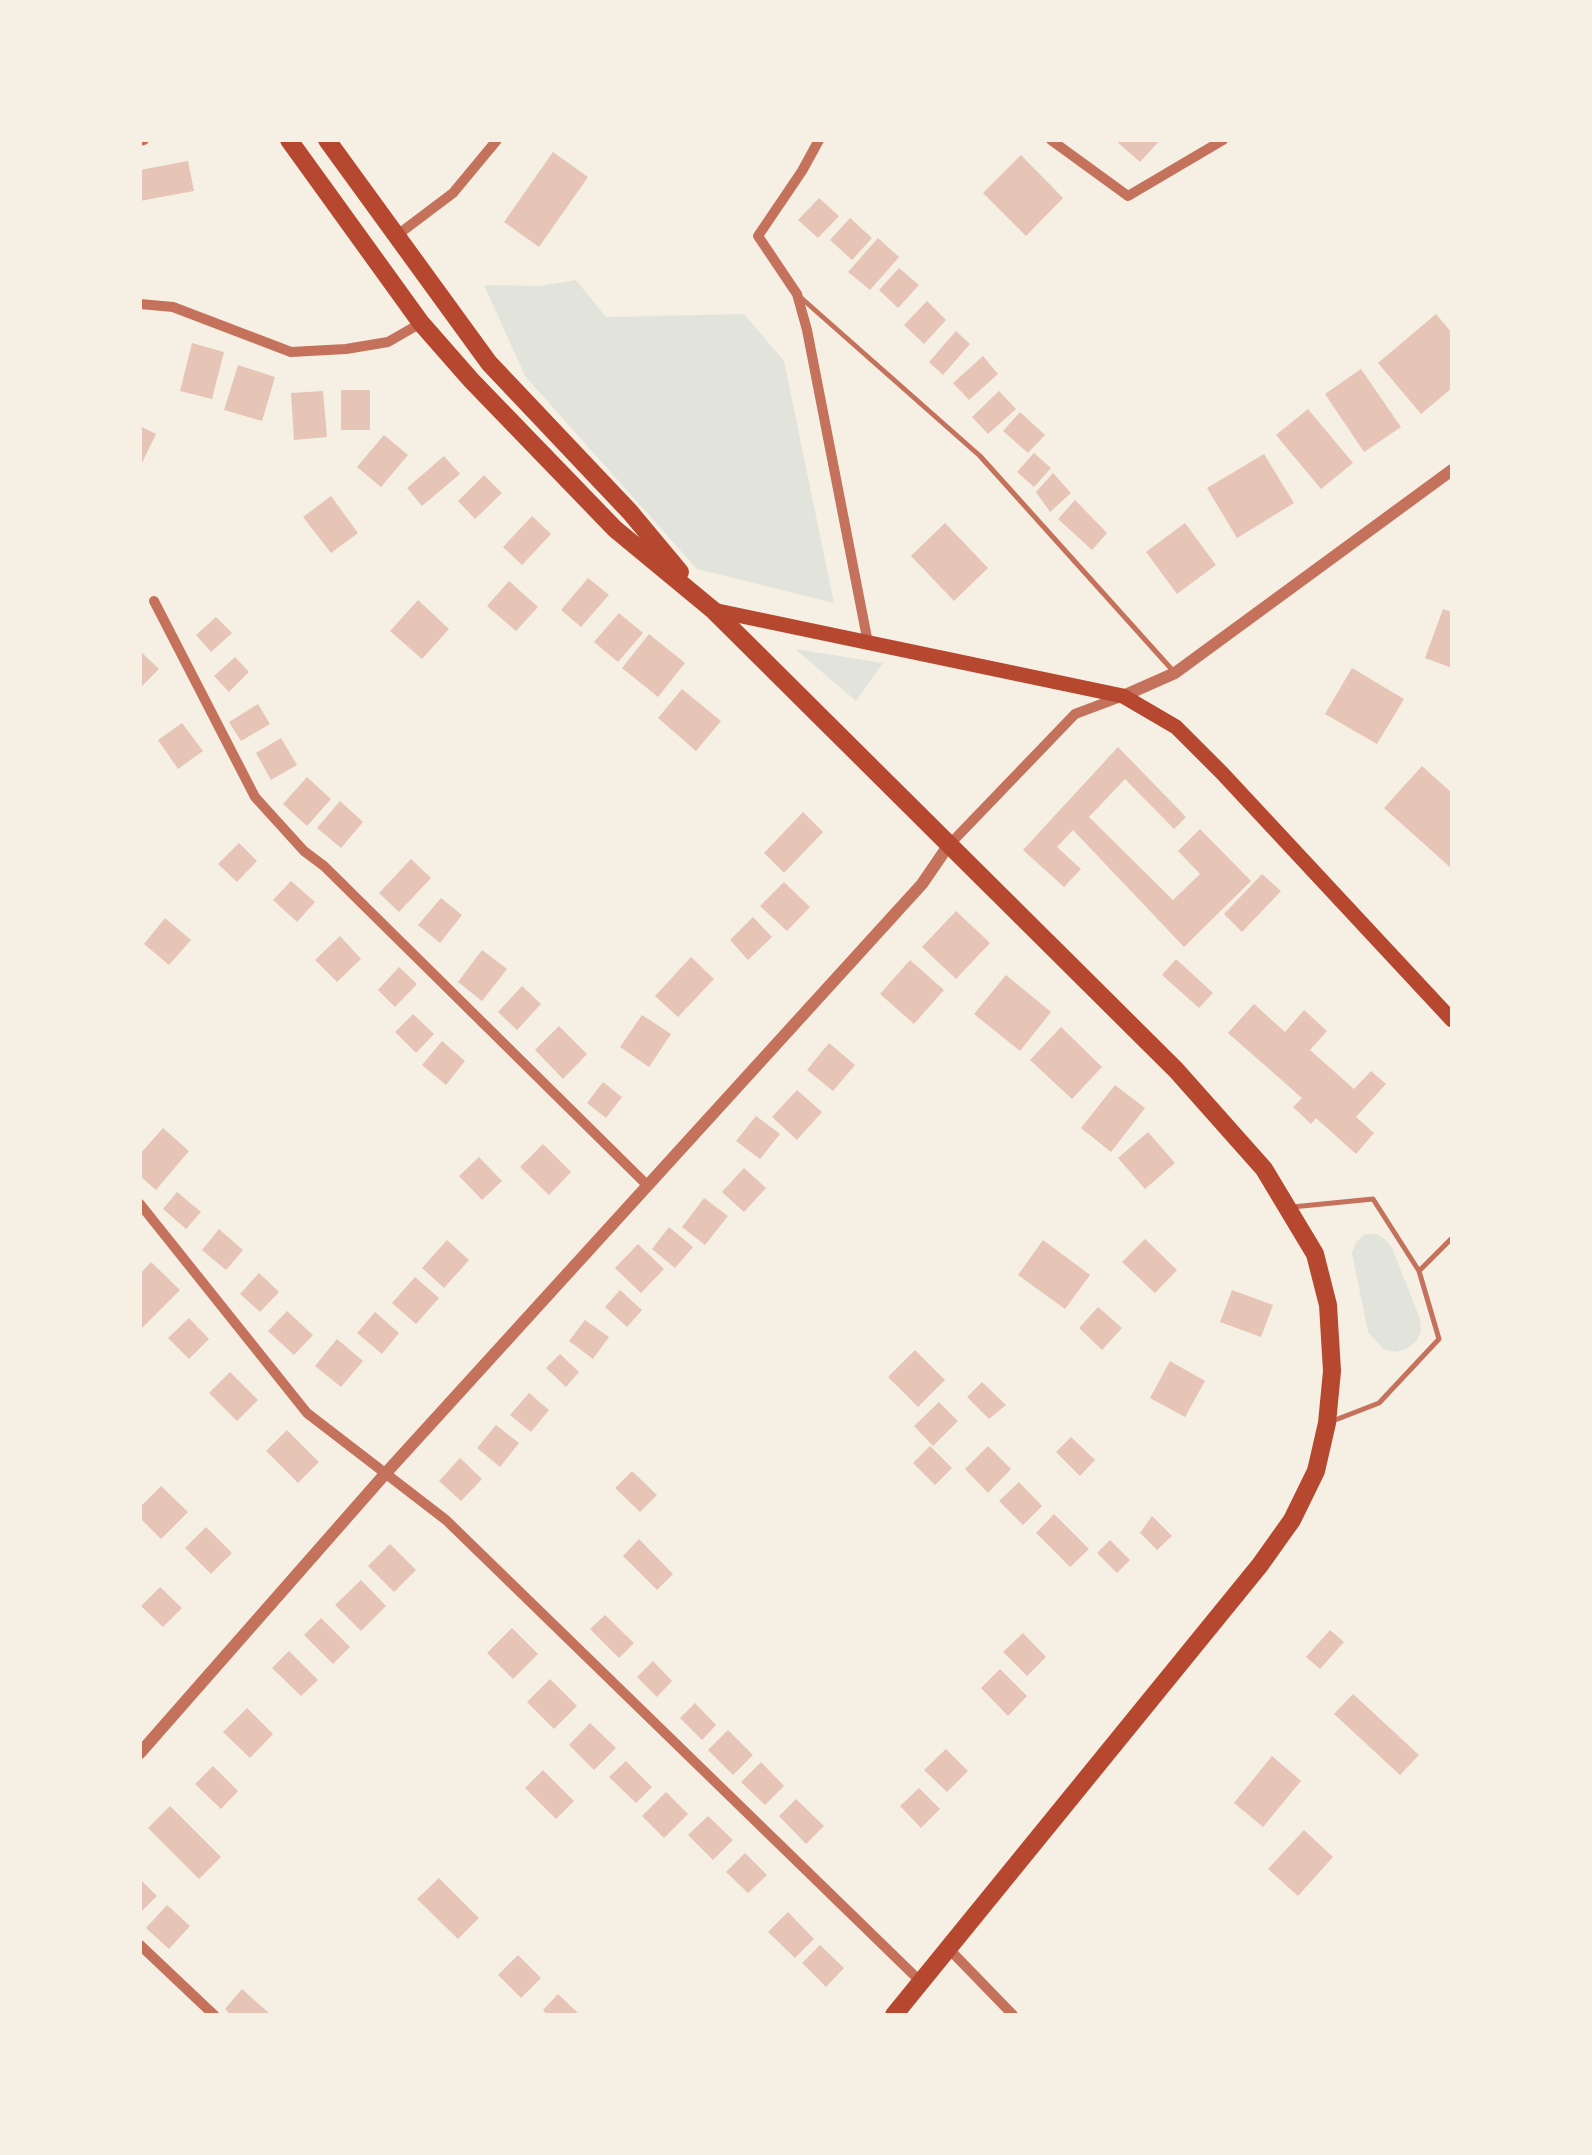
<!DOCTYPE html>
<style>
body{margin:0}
#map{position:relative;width:1592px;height:2155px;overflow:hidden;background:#f6efe4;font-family:Mulish,sans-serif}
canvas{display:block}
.frame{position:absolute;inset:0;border:142px solid #f6efe4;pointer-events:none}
</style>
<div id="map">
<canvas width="1592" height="2155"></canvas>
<div class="frame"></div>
</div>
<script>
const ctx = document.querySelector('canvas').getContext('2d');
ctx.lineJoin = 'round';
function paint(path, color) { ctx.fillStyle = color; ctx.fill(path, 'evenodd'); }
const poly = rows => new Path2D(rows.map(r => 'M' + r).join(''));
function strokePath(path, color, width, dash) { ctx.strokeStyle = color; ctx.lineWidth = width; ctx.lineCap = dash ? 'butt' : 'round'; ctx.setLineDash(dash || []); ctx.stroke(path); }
const green = poly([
 [576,280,606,317,744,314,784,361,834,603,697,569,525,376,484,285,540,286],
 [795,649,883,663,856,701],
 [1365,1234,1376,1234,1385,1239,1392,1248,1420,1319,1421,1331,1416,1342,1406,1349,1396,1352,1383,1349,1368,1332,1352,1253,1356,1242]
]);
const building = poly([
 [1115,140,1160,140,1140,162],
 [553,152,588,177,539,247,504,222],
 [1021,155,1063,198,1026,236,983,193],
 [188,161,194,191,140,201,140,170],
 [819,198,839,216,818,238,798,220],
 [850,218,872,238,852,260,830,240],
 [878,238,899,257,870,290,848,272],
 [899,268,919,285,898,308,879,290],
 [927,301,946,320,924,344,904,325],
 [1436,314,1452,333,1452,388,1421,414,1378,363],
 [956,331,970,344,943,375,929,362],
 [192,343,224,352,212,399,180,391],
 [983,356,998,374,969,400,953,383],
 [238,365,275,377,262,421,224,410],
 [1361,369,1401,427,1364,452,1325,394],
 [341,390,370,390,370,430,341,430],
 [323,391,327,437,294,440,291,393],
 [999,391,1016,409,988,434,972,417],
 [1308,409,1353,463,1321,489,1276,435],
 [1020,412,1045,435,1028,453,1003,431],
 [140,426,156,434,140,467],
 [384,435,408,455,381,487,357,467],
 [1034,453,1051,468,1034,487,1017,472],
 [1264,454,1294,503,1237,538,1207,488],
 [444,456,460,474,422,506,407,488],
 [1053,473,1071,493,1050,512,1036,492],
 [484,475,502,493,475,519,458,501],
 [331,496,358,533,331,553,303,517],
 [1075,500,1107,533,1092,550,1058,519],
 [532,516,551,534,522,565,503,547],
 [945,523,988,568,954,601,911,556],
 [1185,523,1216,565,1177,594,1146,552],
 [588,578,609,595,581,627,561,610],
 [509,581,538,607,516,631,487,606],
 [418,600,449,629,422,659,390,631],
 [1443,609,1452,612,1452,668,1425,658],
 [619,613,643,633,618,662,594,642],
 [216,617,232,633,211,652,196,635],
 [649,634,685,663,658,697,622,668],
 [140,651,159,669,140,688],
 [235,657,249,672,229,692,214,676],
 [1352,668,1404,699,1377,744,1325,714],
 [682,689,721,721,696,751,658,718],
 [258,704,270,724,241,741,229,722],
 [182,723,203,751,178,769,158,740],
 [281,738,297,765,271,780,256,753],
 [1118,747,1186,817,1174,829,1125,779,1089,817,1173,900,1200,874,1178,851,1200,829,1251,881,1184,947,1073,830,1057,847,1081,869,1064,887,1023,850],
 [1422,766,1452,793,1452,869,1384,808],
 [307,777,331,799,307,826,283,804],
 [340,801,363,822,341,848,317,828],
 [803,812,823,832,784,873,764,853],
 [239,843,257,861,237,882,218,864],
 [411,859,431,878,399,912,379,893],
 [1262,874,1281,891,1242,932,1224,914],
 [291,881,315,902,297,922,273,900],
 [784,882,810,907,787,931,760,906],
 [441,898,462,915,440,943,418,925],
 [956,911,990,943,956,979,922,947],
 [753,917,772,937,748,960,730,940],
 [165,918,191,940,169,965,144,944],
 [340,936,361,959,337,982,315,960],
 [482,950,507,969,482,1001,458,982],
 [691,957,714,979,678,1017,655,996],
 [1176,959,1213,993,1199,1008,1162,975],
 [910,960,944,990,914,1024,880,994],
 [399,967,417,984,395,1007,378,990],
 [1006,975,1051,1012,1020,1051,974,1014],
 [522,986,541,1004,517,1030,498,1012],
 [1254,1004,1285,1032,1304,1010,1327,1031,1310,1050,1354,1089,1371,1071,1386,1084,1356,1117,1374,1133,1356,1154,1316,1118,1311,1124,1293,1107,1302,1098,1228,1033],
 [413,1014,434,1034,416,1053,395,1032],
 [642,1015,671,1034,649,1067,620,1047],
 [559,1026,587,1054,563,1079,535,1050],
 [1061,1027,1102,1067,1072,1099,1030,1060],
 [442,1041,465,1061,446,1085,422,1065],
 [829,1043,855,1065,833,1091,807,1070],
 [603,1082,622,1097,606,1118,587,1103],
 [1115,1085,1145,1108,1111,1152,1081,1128],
 [797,1090,822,1112,797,1140,772,1117],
 [756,1116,780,1134,760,1159,736,1141],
 [163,1128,189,1151,156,1190,140,1176,140,1154],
 [1148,1132,1175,1163,1145,1189,1118,1158],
 [543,1144,571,1172,549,1195,520,1167],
 [479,1157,502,1181,482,1200,459,1176],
 [744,1168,766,1188,744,1212,722,1192],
 [177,1192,201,1212,186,1229,163,1209],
 [704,1198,728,1216,705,1245,682,1227],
 [669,1227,693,1247,675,1268,652,1249],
 [219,1229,243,1250,226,1270,202,1250],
 [1145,1239,1177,1270,1155,1293,1122,1262],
 [447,1240,469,1260,444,1288,422,1268],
 [1043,1240,1090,1275,1065,1309,1018,1275],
 [638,1244,664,1269,641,1293,615,1268],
 [151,1262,180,1290,140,1330,140,1274],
 [259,1273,279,1292,260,1312,240,1294],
 [415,1277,439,1298,416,1324,392,1303],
 [620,1290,642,1310,627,1327,605,1307],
 [1232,1290,1273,1305,1261,1337,1220,1322],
 [1098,1307,1122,1328,1102,1350,1079,1328],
 [287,1311,313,1335,294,1355,268,1331],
 [375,1312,399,1333,382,1354,357,1333],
 [189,1318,209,1339,189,1359,168,1338],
 [585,1320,609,1337,593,1359,569,1341],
 [337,1339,363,1361,341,1387,315,1366],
 [915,1350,945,1380,918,1407,888,1377],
 [560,1354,579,1372,566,1387,546,1368],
 [1170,1361,1205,1381,1185,1417,1150,1398],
 [230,1372,258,1400,237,1421,209,1393],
 [982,1382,1006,1405,989,1419,967,1397],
 [529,1393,549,1410,531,1432,510,1415],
 [939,1402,958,1421,933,1446,914,1426],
 [496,1425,519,1443,500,1467,477,1448],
 [287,1430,319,1462,298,1483,266,1451],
 [1071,1437,1095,1460,1080,1476,1056,1452],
 [930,1446,952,1468,935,1485,913,1463],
 [988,1446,1011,1469,988,1493,965,1469],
 [460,1458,482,1479,461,1501,439,1481],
 [632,1471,657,1495,640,1512,615,1488],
 [1019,1482,1042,1506,1023,1525,999,1501],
 [161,1486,188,1512,161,1539,140,1518,140,1507],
 [1054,1514,1089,1549,1070,1567,1036,1533],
 [1152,1516,1172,1536,1157,1550,1140,1533],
 [206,1527,232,1553,211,1574,185,1548],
 [639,1539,673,1574,657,1590,623,1556],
 [1110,1540,1130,1560,1117,1573,1097,1553],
 [390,1544,416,1570,394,1592,368,1566],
 [361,1580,386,1606,361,1631,335,1605],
 [160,1587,182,1608,163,1627,141,1606],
 [605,1615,634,1643,619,1658,590,1629],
 [321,1618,350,1647,333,1664,304,1635],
 [512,1628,538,1654,513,1679,487,1653],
 [1330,1630,1344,1642,1320,1669,1306,1657],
 [1023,1633,1046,1657,1027,1676,1003,1652],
 [289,1651,318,1680,301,1696,272,1668],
 [653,1661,672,1681,657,1697,637,1677],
 [1000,1669,1027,1696,1008,1716,981,1688],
 [550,1679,577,1706,554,1729,527,1702],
 [1353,1694,1419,1755,1400,1775,1334,1714],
 [695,1703,716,1725,702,1740,680,1718],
 [247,1708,273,1734,250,1758,223,1732],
 [590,1723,616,1748,594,1770,569,1745],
 [728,1730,753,1755,733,1775,708,1750],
 [946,1749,968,1771,947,1792,924,1770],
 [1272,1756,1301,1781,1263,1827,1234,1803],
 [626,1761,652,1787,636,1803,609,1777],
 [761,1762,784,1786,765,1805,741,1782],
 [213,1766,238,1791,221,1809,195,1784],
 [543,1770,574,1801,556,1819,525,1788],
 [919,1788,940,1809,921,1828,900,1806],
 [666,1792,688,1814,664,1838,642,1816],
 [796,1799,824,1826,806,1844,779,1816],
 [170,1806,221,1857,199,1879,148,1828],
 [708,1816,733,1840,713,1860,688,1835],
 [1304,1830,1333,1857,1298,1896,1268,1869],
 [745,1853,767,1875,748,1893,726,1872],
 [439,1878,479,1918,458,1939,417,1899],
 [140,1879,157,1896,140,1913],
 [167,1905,190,1926,169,1949,146,1928],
 [788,1912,814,1939,795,1958,768,1932],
 [820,1945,844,1968,826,1987,802,1963],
 [518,1955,541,1978,521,1998,498,1975],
 [242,1989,271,2015,231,2015,225,2009],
 [558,1994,580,2015,547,2015,543,2010]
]);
const service = poly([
 [799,296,980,456,1175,673],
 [1292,1207,1373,1199,1419,1271],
 [1330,1422,1379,1403,1439,1339,1419,1271,1452,1238]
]);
const minor = poly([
 [819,140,802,171,758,236,797,294,807,330,868,643],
 [1051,140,1128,196,1223,140],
 [140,141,144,140],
 [396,236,453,193,497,140],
 [140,304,173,307,291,352,346,349,388,342,421,323],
 [154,601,255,797,304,851,324,866,647,1185],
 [949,845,1075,714,1123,696],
 [140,1204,307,1413,446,1520,921,1982],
 [140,1945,214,2015],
 [949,1949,1013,2015]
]);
const tertiary = poly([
 [1123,696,1175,673,1452,470],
 [140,1753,385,1474,922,884,948,846]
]);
const secondary = poly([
 [713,610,1123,696,1176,727,1222,773,1452,1020]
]);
const trunk = poly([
 [289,140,421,323,471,380,615,529,713,610,1176,1070,1264,1169,1315,1254,1328,1305,1332,1371,1327,1423,1316,1471,1292,1520,1260,1565,894,2015],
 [327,140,489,363,630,512,680,572]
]);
paint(green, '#e2e4dc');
paint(building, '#e6c5b7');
strokePath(service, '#c5725c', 5);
strokePath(minor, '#c5725c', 10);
strokePath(tertiary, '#c5725c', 12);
strokePath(secondary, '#b5482f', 15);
strokePath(trunk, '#b5482f', 18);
</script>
